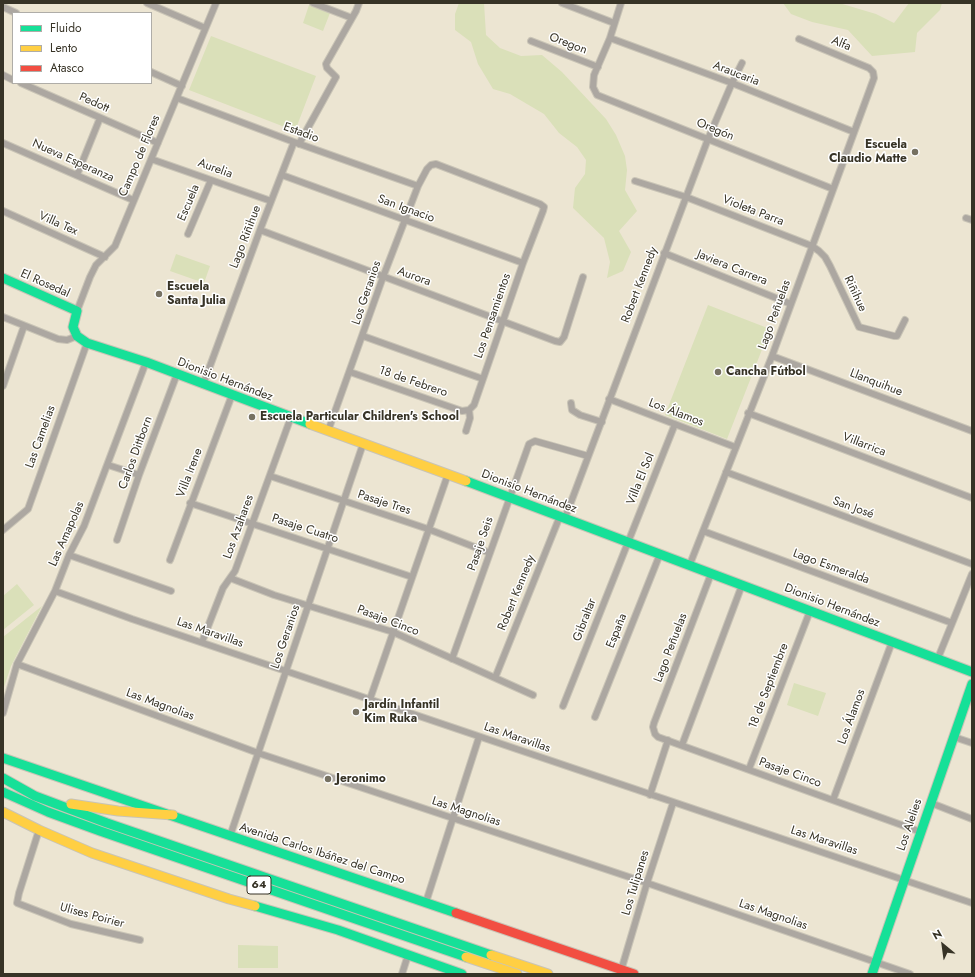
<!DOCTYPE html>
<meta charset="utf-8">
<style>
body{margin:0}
#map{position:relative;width:975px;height:977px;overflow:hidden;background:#ece5d2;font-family:Jost,sans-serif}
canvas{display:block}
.frame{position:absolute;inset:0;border:4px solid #373326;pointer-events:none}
.legend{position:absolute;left:12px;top:12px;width:140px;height:72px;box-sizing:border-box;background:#fff;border:1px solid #afada8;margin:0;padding:5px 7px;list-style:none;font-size:12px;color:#373326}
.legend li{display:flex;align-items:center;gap:8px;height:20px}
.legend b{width:20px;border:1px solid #afada8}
.north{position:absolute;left:923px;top:925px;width:40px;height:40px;-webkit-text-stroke:3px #fff;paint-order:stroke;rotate:331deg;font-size:11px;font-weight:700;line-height:16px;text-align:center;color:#373326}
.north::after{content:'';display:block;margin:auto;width:14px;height:18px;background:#373326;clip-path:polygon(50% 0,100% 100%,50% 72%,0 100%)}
</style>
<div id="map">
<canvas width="975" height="977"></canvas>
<div class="frame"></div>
<ul class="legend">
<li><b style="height:5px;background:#16e098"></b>Fluido</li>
<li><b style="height:5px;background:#ffcf43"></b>Lento</li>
<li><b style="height:5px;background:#f24e42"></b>Atasco</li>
</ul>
<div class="north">N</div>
</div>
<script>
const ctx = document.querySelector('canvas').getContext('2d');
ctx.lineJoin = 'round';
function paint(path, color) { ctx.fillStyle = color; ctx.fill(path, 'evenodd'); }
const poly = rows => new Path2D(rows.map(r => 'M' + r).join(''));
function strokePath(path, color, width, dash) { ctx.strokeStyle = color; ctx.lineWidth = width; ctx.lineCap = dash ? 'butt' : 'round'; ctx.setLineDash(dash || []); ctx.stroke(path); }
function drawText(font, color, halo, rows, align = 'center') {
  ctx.font = font + ' Jost,sans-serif'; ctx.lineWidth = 3; ctx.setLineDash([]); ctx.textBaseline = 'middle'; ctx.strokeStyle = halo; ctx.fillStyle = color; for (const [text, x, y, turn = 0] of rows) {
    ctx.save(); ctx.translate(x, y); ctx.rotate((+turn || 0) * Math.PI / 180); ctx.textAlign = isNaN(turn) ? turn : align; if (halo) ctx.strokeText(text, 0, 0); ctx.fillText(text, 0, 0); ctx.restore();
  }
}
const green = poly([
 [459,3,484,3,486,35,500,48,521,56,542,55,562,72,606,119,616,135,625,156,627,170,625,190,637,211,619,231,631,252,623,271,607,278,610,262,604,238,573,208,575,188,585,174,586,160,577,147,559,133,544,114,510,94,493,89,478,64,471,42,455,30,455,14],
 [783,3,839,3,876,14,894,23,909,3,942,3,940,10,917,33,915,52,872,56,848,30,812,22,791,14],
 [309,5,330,13,323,31,303,23],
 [211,36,316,76,295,131,189,90],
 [176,254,210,266,204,283,170,271],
 [708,305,770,329,727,439,665,415],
 [17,584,34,605,3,630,3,596],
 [42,606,11,666,3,690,3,637],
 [794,683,826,693,818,716,787,705],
 [238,945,278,946,278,968,238,968]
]);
const street = poly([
 [147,3,205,28],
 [313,3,352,18],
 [562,3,614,23],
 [621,3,610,38,594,75,593,87,597,95,833,189],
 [3,7,16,13],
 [610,38,732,83,854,132],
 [531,41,598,67],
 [151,72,182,86],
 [3,75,13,80],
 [21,83,158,143],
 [177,98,294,142,418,186],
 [3,143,133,200],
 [299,144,336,77,327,68,326,64,356,11,359,3],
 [151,159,271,201],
 [77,175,100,118],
 [282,175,523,263],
 [635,181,686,197,812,246,819,251,825,257,830,266,859,327,894,336,897,336,905,320],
 [3,211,105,257],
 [966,218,972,220],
 [260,230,555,341,560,342,564,337,583,277],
 [188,234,211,180],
 [664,253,791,304],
 [77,311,90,277,96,265,115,246,216,3],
 [3,317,58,339,67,340,77,336],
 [363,336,483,379],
 [772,356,972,431],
 [350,372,462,411,469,410],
 [203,385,260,230,294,142],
 [3,386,24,326],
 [609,399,735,447],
 [571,403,572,410,580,415,602,422],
 [748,413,972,498],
 [328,431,383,277,418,186,427,169,431,165,436,164,540,204,544,207,543,211,523,263,474,405,469,410,470,418,466,431],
 [108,465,139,475],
 [726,472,972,564],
 [270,476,428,529,490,553],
 [190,503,412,577],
 [565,518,708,139,732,83,742,63],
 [3,530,28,509,87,343],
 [703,531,952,623],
 [117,540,139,475,177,374],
 [69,555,171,591],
 [170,560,232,395],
 [690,564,772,356,874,78,873,72,869,68,799,39],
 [711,574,654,723,653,727,655,734,658,737,921,832],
 [230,578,274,595,393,632,533,695],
 [55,591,132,619,972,903],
 [202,642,223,588,235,571,291,417],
 [938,658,972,574],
 [452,659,529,444,535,441,588,456],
 [17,664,258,753,647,883,910,974],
 [495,678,560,516],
 [370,699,448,474],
 [563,706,675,424],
 [3,713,17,664,55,591,69,555,84,526,146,362],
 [595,717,660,554],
 [954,737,972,743],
 [682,745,742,585],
 [749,769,810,611],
 [650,795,668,740],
 [833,800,892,642],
 [931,803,972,819],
 [39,830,19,893,17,903,71,924,140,940],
 [230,836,363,444],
 [426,902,479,737],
 [402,974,408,955],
 [620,974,647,883,673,803]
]);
const fast = poly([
 [3,278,77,311,73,327,77,336,87,343,146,362,310,424],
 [466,481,972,672],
 [3,758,456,913],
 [3,778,35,796,107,823,491,955],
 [3,792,48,812,100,831,466,957],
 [255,906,338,930,462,974],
 [872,974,972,684]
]);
const slow = poly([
 [310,424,466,481],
 [71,804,118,811,173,815],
 [3,812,39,830,92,853,229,899,255,906],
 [491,955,548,974],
 [466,957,517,974]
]);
const jam = poly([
 [456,913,634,974]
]);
const markers = [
 [915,152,4,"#767162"],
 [159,294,4,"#767162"],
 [718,372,4,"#767162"],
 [252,417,4,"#767162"],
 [356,712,4,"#767162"],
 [328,779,4,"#767162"]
];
const shields = [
 [259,885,24]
];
const shieldNames = [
 ["64",259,885]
];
const streetNames = [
 ["Oregon",568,44,21],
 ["Alfa",841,44,22],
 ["Araucaria",736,74,21],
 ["Pedott",94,103,24],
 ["Oregón",715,130,22],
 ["Estadio",301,133,20],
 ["Campo de Flores",140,156,-67],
 ["Nueva Esperanza",73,161,24],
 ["Aurelia",215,169,20],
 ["Escuela",189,203,-67],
 ["San Ignacio",406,209,20],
 ["Violeta Parra",753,211,21],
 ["Villa Tex",58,224,24],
 ["Lago Riñihue",246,237,-69],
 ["Javiera Carrera",732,268,22],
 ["Aurora",414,277,20],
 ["El Rosedal",45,284,24],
 ["Robert Kennedy",640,285,-69],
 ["Los Geranios",367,293,-71],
 ["Riñihue",855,294,65],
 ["Lago Peñuelas",775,315,-70],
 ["Los Pensamientos",493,316,-71],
 ["Dionisio Hernández",225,380,21],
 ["18 de Febrero",413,382,19],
 ["Llanquihue",876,383,21],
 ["Los Álamos",676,413,21],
 ["Las Camelias",41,437,-70],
 ["Villarrica",864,445,21],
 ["Carlos Dittborn",136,453,-70],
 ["Villa Irene",190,473,-69],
 ["Villa El Sol",641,479,-68],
 ["Dionisio Hernández",529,492,21],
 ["Pasaje Tres",384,503,18],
 ["San José",853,508,20],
 ["Los Azahares",239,527,-70],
 ["Pasaje Cuatro",305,529,18],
 ["Las Amapolas",67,534,-66],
 ["Pasaje Seis",481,544,-71],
 ["Lago Esmeralda",831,567,20],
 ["Robert Kennedy",517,593,-68],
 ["Dionisio Hernández",832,606,21],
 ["Gibraltar",585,620,-69],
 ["Pasaje Cinco",388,621,21],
 ["España",617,631,-68],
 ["Las Maravillas",210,633,19],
 ["Los Geranios",286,637,-71],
 ["Lago Peñuelas",671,648,-69],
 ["18 de Septiembre",769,686,-69],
 ["Las Magnolias",160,705,20],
 ["Los Álamos",852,717,-70],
 ["Las Maravillas",517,738,19],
 ["Pasaje Cinco",790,773,20],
 ["Las Magnolias",466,812,18],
 ["Los Alelies",910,825,-71],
 ["Las Maravillas",824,841,18],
 ["Avenida Carlos Ibáñez del Campo",322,854,18],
 ["Los Tulipanes",636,883,-73],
 ["Las Magnolias",773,915,19],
 ["Ulises Poirier",92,916,15]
];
const poiNames = [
 ["Escuela",907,145,"right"],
 ["Claudio Matte",907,159,"right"],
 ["Escuela",167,287],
 ["Santa Julia",167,301],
 ["Cancha Fútbol",726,372],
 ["Escuela Particular Children's School",260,417],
 ["Jardín Infantil",364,705],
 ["Kim Ruka",364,719],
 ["Jeronimo",336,779]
];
paint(green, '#dae0b9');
strokePath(street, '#c9c4b6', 8);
strokePath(fast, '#c9c4b6', 11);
strokePath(slow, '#c9c4b6', 11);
strokePath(jam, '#c9c4b6', 11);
strokePath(street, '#aca7a1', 6);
strokePath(fast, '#16e098', 9);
strokePath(slow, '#ffcf43', 9);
strokePath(jam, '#f24e42', 9);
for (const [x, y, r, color] of markers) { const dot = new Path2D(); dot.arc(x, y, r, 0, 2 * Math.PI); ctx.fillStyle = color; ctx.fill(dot); strokePath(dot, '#fff', 1.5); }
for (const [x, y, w] of shields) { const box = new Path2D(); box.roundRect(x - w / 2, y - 9, w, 18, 3); ctx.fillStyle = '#fff'; ctx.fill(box); strokePath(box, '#373326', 1); }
drawText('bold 11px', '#373326', null, shieldNames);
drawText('12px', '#373326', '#fff', streetNames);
drawText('bold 12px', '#373326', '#fff', poiNames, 'left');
</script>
